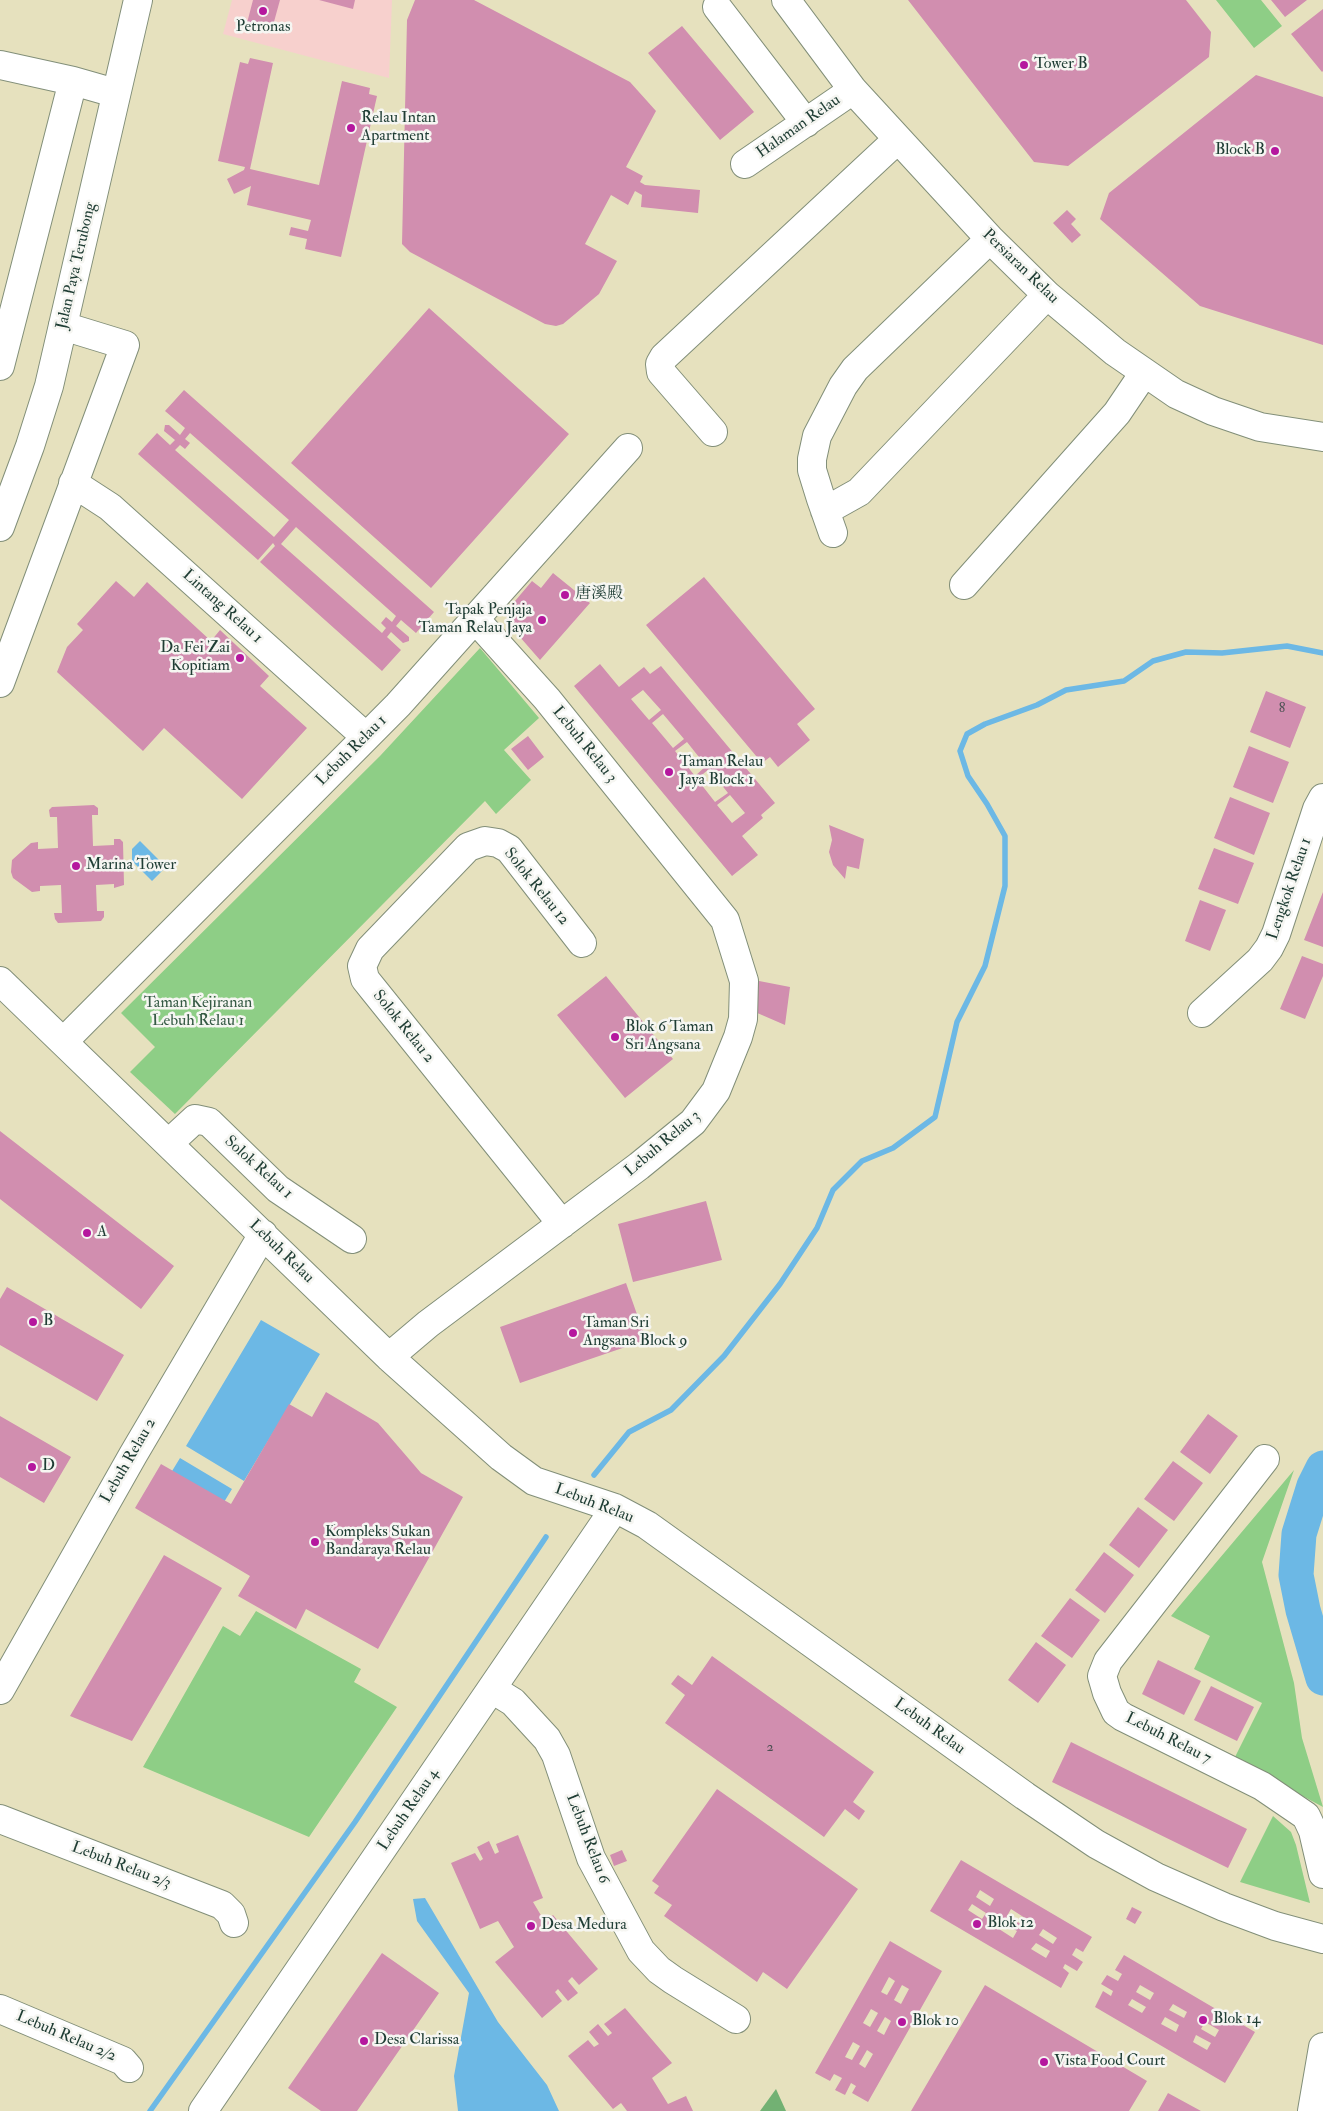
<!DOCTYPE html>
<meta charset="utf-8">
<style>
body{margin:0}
canvas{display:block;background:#e6e1be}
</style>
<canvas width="1323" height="2111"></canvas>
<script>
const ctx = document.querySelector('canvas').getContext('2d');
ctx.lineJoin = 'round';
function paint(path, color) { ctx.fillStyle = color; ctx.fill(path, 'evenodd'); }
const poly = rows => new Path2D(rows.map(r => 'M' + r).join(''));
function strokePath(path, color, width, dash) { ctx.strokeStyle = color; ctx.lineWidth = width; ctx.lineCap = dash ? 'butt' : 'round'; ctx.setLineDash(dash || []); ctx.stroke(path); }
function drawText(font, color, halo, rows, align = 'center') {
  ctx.font = font + ' "IM FELL Double Pica","Noto Serif SC",serif'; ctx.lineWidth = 5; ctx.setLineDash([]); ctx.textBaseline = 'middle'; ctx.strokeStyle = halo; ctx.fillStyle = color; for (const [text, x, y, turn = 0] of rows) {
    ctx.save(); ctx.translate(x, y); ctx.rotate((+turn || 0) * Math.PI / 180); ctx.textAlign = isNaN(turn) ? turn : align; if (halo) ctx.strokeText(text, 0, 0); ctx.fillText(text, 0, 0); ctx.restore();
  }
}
const built = poly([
 [232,0,392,0,389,78,223,34]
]);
const green = poly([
 [1216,0,1261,0,1282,26,1254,48],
 [480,648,539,718,504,750,531,780,496,814,485,801,175,1114,130,1072,155,1047,121,1013,380,756],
 [1294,1470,1262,1562,1294,1683,1302,1738,1323,1807,1234,1759,1262,1703,1194,1669,1210,1636,1171,1616],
 [256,1611,361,1669,354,1682,397,1707,309,1837,143,1767,223,1626,240,1636],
 [1273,1816,1291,1832,1296,1845,1310,1903,1240,1882]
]);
const forest = poly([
 [776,2089,786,2111,760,2111]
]);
const water = poly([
 [140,841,166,867,152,881,132,861,132,849],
 [261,1320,320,1354,244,1481,186,1446],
 [180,1458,232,1489,204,1535,152,1504],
 [425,1898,498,2022,547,2085,559,2111,458,2111,454,2076,469,1993,417,1921,413,1899]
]);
const stream = poly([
 [594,1475,629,1432,671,1410,724,1356,780,1284,817,1228,833,1190,862,1161,893,1148,935,1117,957,1022,985,966,1005,886,1005,836,987,804,968,776,960,751,967,734,985,724,1037,705,1066,690,1124,681,1153,661,1186,652,1222,653,1287,646,1323,653],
 [150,2111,355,1822,546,1537]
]);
const river = poly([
 [1323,1468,1314,1486,1299,1534,1296,1575,1303,1610,1323,1678]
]);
const building = poly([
 [253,0,280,0,272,29,247,23],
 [319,0,355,0,353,9],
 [415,0,474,0,630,82,656,111,626,167,643,176,640,182,645,185,700,190,698,213,641,207,642,195,635,191,628,205,611,195,585,244,617,261,599,294,563,324,556,326,545,324,410,252,402,244,407,20],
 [908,0,1186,0,1211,32,1209,57,1068,166,1034,162],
 [1271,0,1307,0,1285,17],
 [1323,9,1323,71,1322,72,1291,34],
 [682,26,754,112,720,140,648,53],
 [250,58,273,63,250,169,319,185,342,81,370,88,369,94,377,96,341,257,305,249,307,239,289,235,291,227,308,231,311,220,247,205,251,186,234,194,227,179,244,170,245,167,218,161,240,62,248,64],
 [1256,75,1323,97,1323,345,1200,306,1100,219,1109,193],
 [1067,210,1076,219,1071,224,1081,235,1072,243,1053,223],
 [429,308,569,434,431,588,291,463],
 [184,390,434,612,416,633,401,620,396,626,409,637,409,641,403,643,391,632,387,637,401,650,382,671,260,562,275,546,273,543,258,560,138,454,157,433,170,445,175,440,164,431,165,425,169,425,180,435,185,428,165,411],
 [190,433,289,520,274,537,175,450,180,445,185,449,190,443,185,439],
 [296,527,396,616,392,622,386,617,381,623,386,628,382,633,281,544],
 [553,573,590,603,540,660,506,621,508,618,504,614,532,581,541,588],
 [704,577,815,709,797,724,810,740,778,767,770,757,762,763,646,625],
 [116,581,134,597,147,582,211,641,220,630,269,676,260,686,307,728,242,799,164,728,143,751,57,672,67,647,83,630,77,624],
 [600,664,619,687,644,667,650,674,661,666,775,803,761,815,763,818,742,836,758,855,732,876,574,686],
 [643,690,661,710,649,720,631,699],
 [663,714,684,739,673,748,652,723],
 [687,742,706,766,695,776,675,751],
 [709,769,728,793,715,802,697,779],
 [730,795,745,813,732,823,717,805],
 [1266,691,1306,707,1290,748,1250,732],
 [528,736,544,757,528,770,511,749],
 [1249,746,1289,762,1273,803,1233,787],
 [1230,797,1270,813,1254,855,1214,838],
 [94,805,98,808,98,815,92,815,93,846,114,845,114,839,120,839,123,842,124,885,114,888,114,884,96,885,97,911,104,911,104,917,101,921,58,923,55,919,54,913,62,913,61,885,40,886,40,891,32,892,13,878,11,872,12,860,31,843,38,842,38,849,58,848,57,817,50,817,49,810,52,807],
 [829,825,864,839,859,869,847,866,845,879,833,865,829,852,832,840],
 [1214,848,1254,863,1238,904,1198,889],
 [1323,892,1323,947,1304,940],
 [1200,900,1226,910,1210,951,1185,941],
 [1302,956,1323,964,1323,976,1305,1019,1280,1009],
 [606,976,673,1059,625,1098,557,1015],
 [754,980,790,987,785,1025,755,1012],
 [0,1131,174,1266,141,1309,0,1199],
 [706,1201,722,1260,633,1282,618,1224],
 [626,1283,646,1340,520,1383,500,1327],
 [7,1287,124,1355,97,1401,0,1345,0,1299],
 [326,1392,378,1423,421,1473,463,1497,378,1649,306,1609,296,1629,238,1596,250,1576,135,1508,161,1464,231,1504,289,1404,312,1417],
 [1208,1414,1238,1436,1210,1474,1180,1452],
 [0,1416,71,1457,44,1503,0,1477],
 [1173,1461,1203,1483,1174,1521,1144,1499],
 [1138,1507,1168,1530,1139,1568,1109,1545],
 [1104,1552,1134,1575,1105,1613,1075,1590],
 [164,1555,222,1588,132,1741,70,1716],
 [1070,1598,1100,1620,1072,1658,1041,1636],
 [1036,1642,1066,1665,1038,1703,1008,1680],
 [712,1656,874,1772,853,1802,865,1811,859,1820,845,1809,824,1837,665,1723,685,1695,671,1684,678,1675,692,1685],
 [1158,1660,1201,1681,1184,1715,1142,1694],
 [1211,1686,1254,1707,1237,1741,1194,1720],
 [1071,1742,1247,1829,1228,1868,1052,1782],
 [717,1789,858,1889,787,1989,763,1972,757,1982,664,1916,672,1905,654,1893,659,1886,652,1881],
 [518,1835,543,1898,533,1902,545,1922,553,1915,598,1969,579,1985,572,1977,568,1981,578,1993,568,2001,558,1989,555,1992,562,2001,542,2018,495,1962,514,1947,498,1921,480,1929,451,1863,475,1853,480,1861,483,1859,477,1847,489,1841,495,1854,499,1852,496,1844],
 [622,1850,627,1861,614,1866,610,1855],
 [961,1860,1092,1937,1083,1952,1076,1948,1072,1955,1083,1962,1077,1971,1065,1964,1063,1968,1069,1973,1061,1988,930,1911],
 [980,1890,994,1899,990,1906,976,1897],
 [972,1904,986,1913,982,1919,968,1910],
 [1011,1909,1025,1918,1021,1924,1007,1916],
 [1003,1923,1017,1931,1013,1938,999,1929],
 [1043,1929,1057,1938,1053,1944,1039,1935],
 [1036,1943,1050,1951,1046,1958,1031,1949],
 [1132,1907,1142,1912,1135,1924,1126,1919],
 [890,1941,942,1971,868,2102,852,2093,856,2086,851,2083,845,2095,835,2090,842,2078,834,2074,830,2081,815,2073],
 [889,1977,895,1981,887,1995,881,1992],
 [902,1985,909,1989,901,2004,894,2000],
 [871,2009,878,2013,870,2027,863,2023],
 [885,2017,891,2021,884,2035,877,2031],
 [853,2042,860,2046,852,2060,845,2057],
 [867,2050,873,2054,865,2068,859,2064],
 [382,1953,439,1993,357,2111,321,2111,288,2088],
 [1124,1955,1255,2032,1225,2083,1095,2007,1103,1991,1111,1996,1113,1991,1101,1984,1107,1975,1118,1981,1122,1974,1115,1970],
 [1140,1985,1154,1993,1150,2000,1136,1992],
 [1132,1999,1146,2007,1142,2013,1128,2005],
 [1173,2004,1187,2012,1184,2018,1169,2010],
 [1165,2017,1179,2025,1176,2032,1161,2024],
 [1205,2022,1219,2030,1215,2037,1201,2029],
 [1196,2035,1211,2043,1207,2050,1193,2042],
 [985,1985,1147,2081,1129,2111,911,2111],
 [625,2008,672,2063,652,2078,668,2104,686,2096,693,2111,627,2111,621,2103,613,2109,568,2056,588,2040,594,2047,599,2044,589,2032,598,2024,608,2036,612,2033,604,2024],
 [1168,2093,1201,2111,1158,2111]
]);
const minor = poly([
 [786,0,853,90,990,239,1047,295,1115,352,1176,394,1213,411,1260,427,1323,437],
 [717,7,806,123],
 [0,65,73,81,115,93],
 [745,164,853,90],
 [0,366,73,81],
 [713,432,661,372,660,364,664,357,898,139],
 [73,483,110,507,366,737],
 [825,511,859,492,1047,295],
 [833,533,821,499,812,470,812,459,817,436,843,386,855,369,990,239],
 [964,585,1117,413,1144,373],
 [0,683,125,345,63,326],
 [0,981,389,1357,501,1457,534,1481,615,1508,647,1525,1025,1796,1096,1844,1156,1877,1224,1907,1275,1926,1323,1939],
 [1202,1013,1260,960,1269,948,1276,934,1317,809,1323,798],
 [64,1041,398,705,628,448],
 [169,1143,195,1119,209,1122,278,1189,352,1239],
 [562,1224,373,989,365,979,362,966,370,949,468,847,485,841,498,843,509,849,582,943],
 [389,1357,428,1324,639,1166,693,1122,716,1091,738,1037,743,1019,744,981,725,920,547,699,475,619],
 [1265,1459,1108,1661,1102,1676,1107,1693,1116,1712,1123,1717,1262,1786,1306,1816,1313,1831,1323,1874],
 [492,1689,513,1702,547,1739,556,1755,591,1858,641,1951,659,1970,673,1980,736,2019],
 [0,1690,133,1455,263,1234],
 [0,1819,222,1905,231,1914,234,1923],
 [0,2009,123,2061,129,2068],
 [203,2111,615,1508],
 [1312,2111,1323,2047]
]);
const major = poly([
 [0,527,30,446,49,386,138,0]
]);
const markers = [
 [263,11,5,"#b5179e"],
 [1024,65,5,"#b5179e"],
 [351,128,5,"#b5179e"],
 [1275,151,5,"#b5179e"],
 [565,595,5,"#b5179e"],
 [542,620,5,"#b5179e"],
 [240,658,5,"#b5179e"],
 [669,772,5,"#b5179e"],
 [76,866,5,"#b5179e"],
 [615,1037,5,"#b5179e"],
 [87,1233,5,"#b5179e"],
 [33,1322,5,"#b5179e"],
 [573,1333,5,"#b5179e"],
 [32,1467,5,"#b5179e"],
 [315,1542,5,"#b5179e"],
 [977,1924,5,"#b5179e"],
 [531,1926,5,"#b5179e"],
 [1203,2020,5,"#b5179e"],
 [902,2022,5,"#b5179e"],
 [364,2041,5,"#b5179e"],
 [1044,2062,5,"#b5179e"]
];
const numberNames = [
 ["8",1282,709],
 ["2",770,1748]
];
const poiNames = [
 ["Petronas",263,28,"center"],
 ["Tower B",1034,65],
 ["Relau Intan",361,119],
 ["Apartment",361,137],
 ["Block B",1265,151,"right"],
 ["唐溪殿",575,595],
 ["Tapak Penjaja",532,611,"right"],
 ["Taman Relau Jaya",532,629,"right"],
 ["Da Fei Zai",230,649,"right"],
 ["Kopitiam",230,667,"right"],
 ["Taman Relau",679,763],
 ["Jaya Block 1",679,781],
 ["Marina Tower",86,866],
 ["Blok 6 Taman",625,1028],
 ["Sri Angsana",625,1046],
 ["A",97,1233],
 ["B",43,1322],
 ["Taman Sri",583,1324],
 ["Angsana Block 9",583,1342],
 ["D",42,1467],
 ["Kompleks Sukan",325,1533],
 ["Bandaraya Relau",325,1551],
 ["Blok 12",987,1924],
 ["Desa Medura",541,1926],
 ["Blok 14",1213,2020],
 ["Blok 10",912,2022],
 ["Desa Clarissa",374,2041],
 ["Vista Food Court",1054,2062]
];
const streetNames = [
 ["Halaman Relau",799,127,-35],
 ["Jalan Paya Terubong",77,266,-77],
 ["Persiaran Relau",1020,267,44],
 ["Lintang Relau 1",222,607,42],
 ["Lebuh Relau 3",584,745,51],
 ["Lebuh Relau 1",352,751,-45],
 ["Solok Relau 12",536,887,51],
 ["Lengkok Relau 1",1290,889,-71],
 ["Solok Relau 2",403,1027,51],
 ["Lebuh Relau 3",663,1144,-40],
 ["Solok Relau 1",258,1168,42],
 ["Lebuh Relau",281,1252,44],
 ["Lebuh Relau 2",129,1461,-60],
 ["Lebuh Relau",594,1504,21],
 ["Lebuh Relau",929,1727,36],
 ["Lebuh Relau 7",1168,1739,27],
 ["Lebuh Relau 4",409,1810,-56],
 ["Lebuh Relau 6",587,1839,69],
 ["Lebuh Relau 2/3",121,1866,21],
 ["Lebuh Relau 2/2",66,2037,23]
];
const parkNames = [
 ["Taman Kejiranan",198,1004],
 ["Lebuh Relau 1",198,1022]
];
paint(built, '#f7d0cd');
paint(green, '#8ece86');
paint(forest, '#72b173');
paint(water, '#6cb8e5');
strokePath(stream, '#6cb8e5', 5.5);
strokePath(river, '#6cb8e5', 35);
paint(building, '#d18eaf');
strokePath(minor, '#828f79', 30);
strokePath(major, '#828f79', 30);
strokePath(minor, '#fff', 28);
strokePath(major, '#fff', 28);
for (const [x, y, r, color] of markers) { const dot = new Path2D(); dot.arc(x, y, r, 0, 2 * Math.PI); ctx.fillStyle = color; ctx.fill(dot); strokePath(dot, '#f6f6f2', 2); }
drawText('14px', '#4c5153', null, numberNames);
drawText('16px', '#1f3d34', '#f6f6f2', poiNames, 'left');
drawText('16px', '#1f3d34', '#f6f6f2', streetNames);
drawText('16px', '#355a44', '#f6f6f2', parkNames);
</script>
